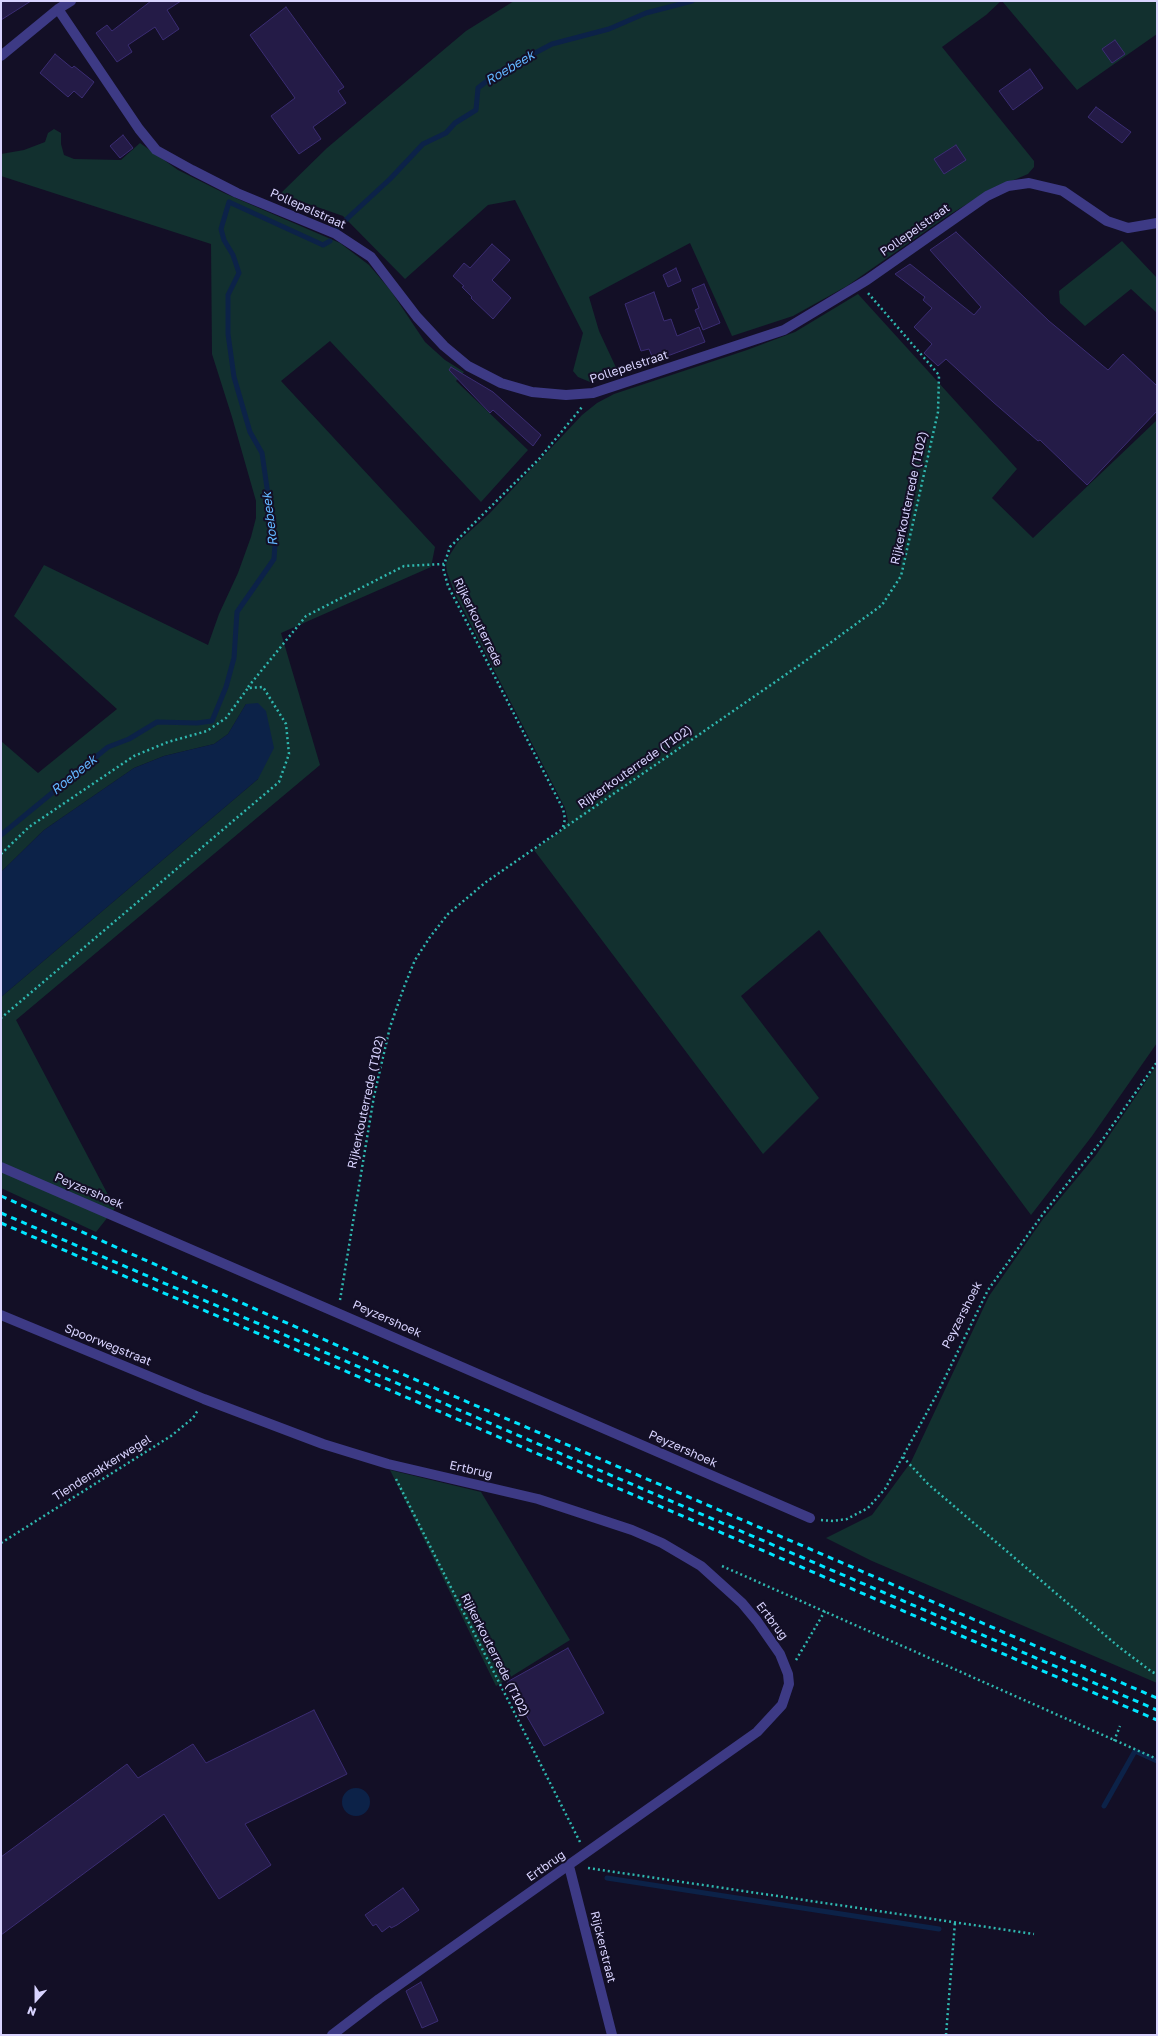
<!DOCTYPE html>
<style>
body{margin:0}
#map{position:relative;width:1158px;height:2036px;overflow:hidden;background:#130f26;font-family:"Golos Text",sans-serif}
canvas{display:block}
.frame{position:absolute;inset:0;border:2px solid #d9d4ff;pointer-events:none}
.north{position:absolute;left:16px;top:1980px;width:40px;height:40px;-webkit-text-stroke:3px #130f26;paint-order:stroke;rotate:201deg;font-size:11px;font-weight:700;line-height:16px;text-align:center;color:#d9d4ff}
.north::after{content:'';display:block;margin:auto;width:14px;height:18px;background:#d9d4ff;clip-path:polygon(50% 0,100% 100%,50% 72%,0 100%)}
</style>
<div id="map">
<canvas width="1158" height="2036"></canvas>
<div class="frame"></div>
<div class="north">N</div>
</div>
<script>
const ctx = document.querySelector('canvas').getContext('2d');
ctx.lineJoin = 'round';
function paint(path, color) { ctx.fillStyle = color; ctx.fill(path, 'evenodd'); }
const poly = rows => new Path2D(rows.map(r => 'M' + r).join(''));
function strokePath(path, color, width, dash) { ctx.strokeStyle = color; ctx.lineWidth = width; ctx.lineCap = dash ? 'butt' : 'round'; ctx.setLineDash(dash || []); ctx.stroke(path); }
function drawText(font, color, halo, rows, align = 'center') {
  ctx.font = font + ' "Golos Text",sans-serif'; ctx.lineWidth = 4; ctx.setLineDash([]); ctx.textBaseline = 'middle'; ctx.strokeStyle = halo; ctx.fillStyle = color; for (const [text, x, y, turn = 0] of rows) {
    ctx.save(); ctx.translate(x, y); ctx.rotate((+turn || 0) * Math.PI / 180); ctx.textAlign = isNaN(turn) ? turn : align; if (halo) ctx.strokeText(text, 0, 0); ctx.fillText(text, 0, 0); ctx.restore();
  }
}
const green = poly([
 [514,1,1001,1,986,15,942,47,1034,161,1034,167,1028,174,988,191,946,217,847,286,793,316,732,336,690,243,589,297,599,331,619,374,590,382,578,377,573,371,583,333,515,200,488,205,405,279,343,216,280,194,327,148,466,31],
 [1002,1,1157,1,1157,34,1077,90],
 [54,129,61,133,61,144,64,155,74,159,121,160,140,143,178,170,224,193,340,243,369,265,391,291,425,342,445,360,464,372,456,381,528,450,481,502,330,341,281,381,435,547,431,567,281,633,320,765,16,1020,115,1208,96,1232,1,1188,1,997,258,779,246,704,228,734,214,744,164,756,134,768,44,830,1,872,1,741,38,773,117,709,14,616,44,565,208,645,219,614,238,573,251,537,256,518,256,501,232,417,212,354,211,244,1,176,1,154,24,150,45,142,48,133],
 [1122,241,1157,278,1157,313,1131,289,1085,326,1060,303,1059,291],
 [858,294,1017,469,992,498,1033,538,1157,420,1157,1043,1092,1136,1031,1215,819,930,741,996,819,1098,763,1154,534,850,561,831,568,821,565,808,455,594,447,572,446,564,449,556,458,542,489,514,582,415,597,403,614,394,747,350,795,332],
 [1157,1065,1157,1683,872,1561,826,1538,872,1515,911,1462,989,1296,1043,1219,1096,1155],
 [390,1470,481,1492,570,1640,496,1686]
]);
const water = poly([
 [258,703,266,711,274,748,258,779,1,997,1,872,44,830,134,768,164,756,214,744,228,734,246,704],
 '342 1802a14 14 0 1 1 28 0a14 14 0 1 1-28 0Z'
]);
const stream = poly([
 [337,228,390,179,423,144,446,133,455,123,476,110,478,88,497,73,552,44,609,29,646,13,692,1],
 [1,835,108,747,129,739,157,722,197,723,212,721,226,687,234,658,237,612,274,559,275,544,262,453,250,432,234,377,228,334,228,295,239,273,233,255,224,240,221,229,229,202,323,245,330,241],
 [1104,1806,1135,1751,1157,1761],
 [607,1878,939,1929]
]);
const building = poly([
 [1,1,31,1,1,20,1,1],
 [151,1,181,1,167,10,179,29,163,40,155,27,128,45,132,52,117,62,96,33,107,25,112,31,151,1],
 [286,7,344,87,338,91,346,103,313,127,321,139,299,154,271,116,295,98,250,35,286,7],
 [1115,40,1125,54,1112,63,1102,49,1115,40],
 [55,54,72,68,74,66,94,82,82,98,74,91,68,97,40,73,55,54],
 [1030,69,1043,88,1013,110,999,91,1030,69],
 [1096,107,1131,132,1122,143,1088,117,1096,107],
 [123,135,133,148,120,158,110,146,123,135],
 [956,145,966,160,944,174,934,159,956,145],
 [956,232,1049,321,1108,370,1123,354,1157,386,1157,411,1087,485,1040,440,1038,441,993,402,946,359,938,366,924,353,932,344,914,327,932,308,923,300,925,297,895,274,910,264,974,315,981,307,930,250,956,232],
 [492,244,510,260,492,280,511,298,493,319,471,298,472,297,462,287,464,286,453,276,464,263,470,268,492,244],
 [676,268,681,281,668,287,663,275,676,268],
 [704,284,720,323,703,330,695,310,699,308,692,289,704,284],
 [654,292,664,321,671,319,677,336,699,327,705,342,654,361,649,349,641,351,625,304,654,292],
 [451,367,493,392,541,435,533,446,493,410,490,413,449,370,451,367],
 [568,1648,604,1713,544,1746,507,1682,568,1648],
 [314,1710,347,1774,245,1824,271,1865,219,1899,164,1814,1,1935,1,1857,127,1764,138,1778,193,1744,206,1763,314,1710],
 [403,1888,419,1910,397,1925,391,1928,390,1926,382,1932,376,1924,373,1926,365,1915,403,1888],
 [421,1982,438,2021,422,2028,406,1991,421,1982]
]);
const path = poly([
 [248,687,306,616,404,566,444,564],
 [563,827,565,819,563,809,448,586,443,568,450,547,539,459,582,407],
 [1,854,29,827,134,756,168,742,207,731,226,718,248,688,263,687,286,724,289,754,279,782,1,1018],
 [340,1300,374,1096,390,1027,404,987,415,960,430,937,448,914,486,882,804,662,882,605,901,576,938,412,939,375,868,293],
 [903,1457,928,1484,1119,1647,1152,1672,1157,1674],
 [396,1479,580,1842],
 [821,1520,833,1521,847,1519,868,1508,885,1489,937,1394,988,1290,1043,1214,1103,1139,1157,1062],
 [1,1543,171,1436,193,1418,198,1410],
 [722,1566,1157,1759],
 [796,1660,825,1611],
 [1114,1741,1120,1726],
 [588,1868,1034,1934],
 [946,2035,955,1922]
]);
const minor = poly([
 [58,9,139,129,156,150,192,170,237,193,336,234,371,257,417,317,444,346,468,366,501,383,532,392,566,395,593,393,784,330,867,280,987,196,1008,186,1029,183,1063,191,1107,221,1128,228,1157,223],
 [1,56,58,9,71,1],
 [1,1167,810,1518],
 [1,1315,204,1399,323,1444,388,1464,538,1499,632,1530,662,1543,701,1566,742,1603,757,1621,780,1654,788,1674,789,1684,782,1705,757,1732,379,1999,332,2035],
 [569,1866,612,2035]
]);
const rail = poly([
 [1,1196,386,1367,1157,1698],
 [1,1213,1157,1710],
 [1,1223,1157,1720]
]);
const streetNames = [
 ["Pollepelstraat",308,209,24],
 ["Pollepelstraat",915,230,-35],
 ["Pollepelstraat",629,367,-18],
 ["Rijkerkouterrede (T102)",909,498,-78],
 ["Rijkerkouterrede",478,622,64],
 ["Rijkerkouterrede (T102)",635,767,-35],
 ["Rijkerkouterrede (T102)",366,1102,-78],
 ["Peyzershoek",89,1191,23],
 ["Peyzershoek",962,1315,-63],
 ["Peyzershoek",387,1319,24],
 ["Spoorwegstraat",108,1345,22],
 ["Peyzershoek",683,1449,24],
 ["Tiendenakkerwegel",102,1468,-32],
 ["Ertbrug",471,1470,13],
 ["Ertbrug",772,1621,53],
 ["Rijkerkouterrede (T102)",495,1655,63],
 ["Ertbrug",546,1866,-35],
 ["Rijckerstraat",603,1947,76]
];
const waterNames = [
 ["Roebeek",510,68,-31],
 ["Roebeek",270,519,-97],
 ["Roebeek",74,775,-39]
];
paint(green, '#12302f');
paint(water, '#0c2248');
strokePath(stream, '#0c2248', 5);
paint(building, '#241b47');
strokePath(building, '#3b2d73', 1);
strokePath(path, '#2fb8b0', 2.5, [2, 3]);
strokePath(minor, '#3d3a85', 10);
strokePath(rail, '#00e5ff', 3, [6, 5]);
drawText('12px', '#d9d4ff', '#130f26', streetNames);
drawText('italic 13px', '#62b6ff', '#130f26', waterNames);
</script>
